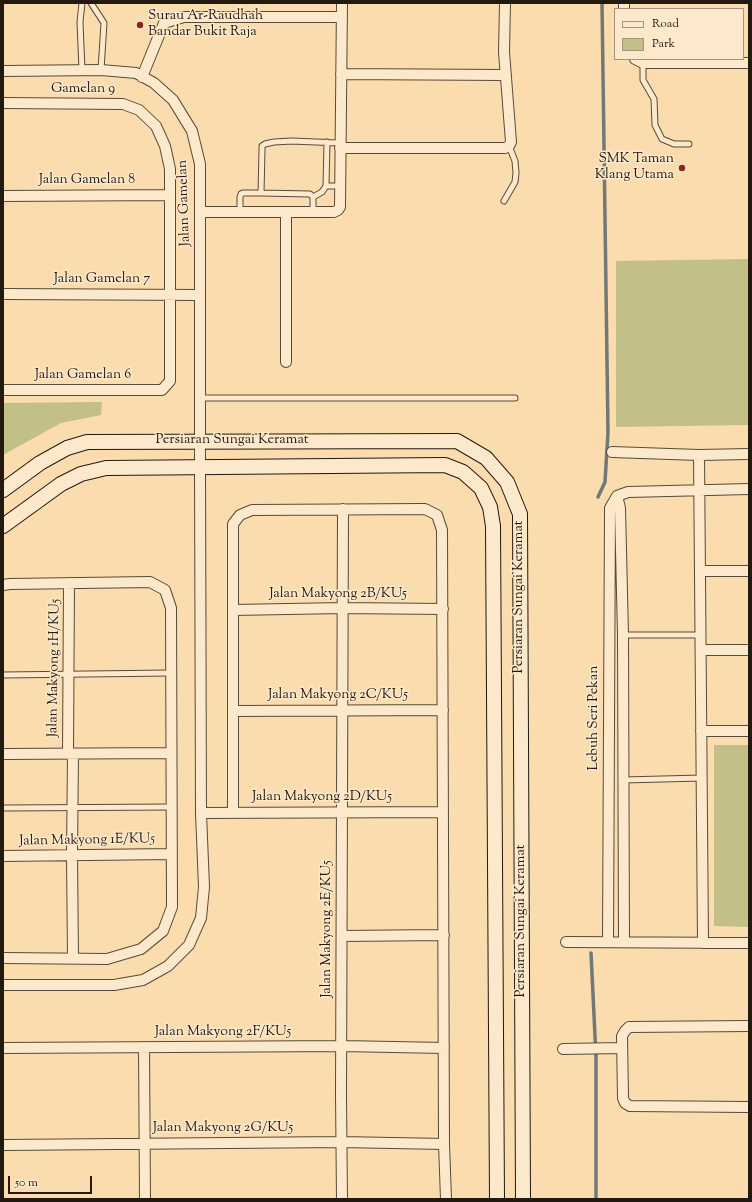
<!DOCTYPE html>
<style>
body{margin:0}
#map{position:relative;width:752px;height:1202px;overflow:hidden;background:#fbdcae;font-family:"Sorts Mill Goudy",serif}
canvas{display:block}
.frame{position:absolute;inset:0;border:4px solid #231911;pointer-events:none}
.legend{position:absolute;left:614px;top:8px;width:130px;height:52px;box-sizing:border-box;background:#fce8ca;border:1px solid #a59580;margin:0;padding:5px 7px;list-style:none;font-size:12px;color:#231911}
.legend li{display:flex;align-items:center;gap:8px;height:20px}
.legend b{width:20px;border:1px solid #a59580}
.scale{position:absolute;left:8px;top:1176px;width:84px;height:18px;box-sizing:border-box;border:2px solid #231911;border-top:0;padding-left:5px;font-size:12px;line-height:14px;white-space:nowrap;color:#231911;-webkit-text-stroke:3px #fce8ca;paint-order:stroke}
</style>
<div id="map">
<canvas width="752" height="1202"></canvas>
<div class="frame"></div>
<ul class="legend">
<li><b style="height:5px;background:#fce8ca"></b>Road</li>
<li><b style="height:11px;background:#c2bf88"></b>Park</li>
</ul>
<div class="scale">50 m</div>
</div>
<script>
const ctx = document.querySelector('canvas').getContext('2d');
ctx.lineJoin = 'round';
function paint(path, color) { ctx.fillStyle = color; ctx.fill(path, 'evenodd'); }
const poly = rows => new Path2D(rows.map(r => 'M' + r).join(''));
function strokePath(path, color, width, dash) { ctx.strokeStyle = color; ctx.lineWidth = width; ctx.lineCap = dash ? 'butt' : 'round'; ctx.setLineDash(dash || []); ctx.stroke(path); }
function drawText(font, color, halo, rows, align = 'center') {
  ctx.font = font + ' "Sorts Mill Goudy",serif'; ctx.lineWidth = 3; ctx.setLineDash([]); ctx.textBaseline = 'middle'; ctx.strokeStyle = halo; ctx.fillStyle = color; for (const [text, x, y, turn = 0] of rows) {
    ctx.save(); ctx.translate(x, y); ctx.rotate((+turn || 0) * Math.PI / 180); ctx.textAlign = isNaN(turn) ? turn : align; if (halo) ctx.strokeText(text, 0, 0); ctx.fillText(text, 0, 0); ctx.restore();
  }
}
const green = poly([
 [749,259,749,425,616,427,616,261],
 [102,402,101,415,61,423,3,455,3,403],
 [714,745,749,745,749,927,714,926]
]);
const stream = poly([
 [598,497,605,482,608,432,602,3],
 [591,953,596,1057,596,1199]
]);
const lane = poly([
 [91,3,104,23,101,70],
 [643,63,643,80,654,99,655,125,662,139,674,144,689,144],
 [82,70,80,22,82,3],
 [326,186,340,186],
 [261,193,262,150,262,146,265,144,274,142,292,141,340,143],
 [313,197,322,192,326,186,327,142],
 [504,201,515,182,516,173,515,161,509,146],
 [240,212,240,197,241,194,243,193,261,193,310,194,313,197,313,212],
 [200,398,515,398],
 [623,635,700,635],
 [3,675,171,673],
 [623,780,702,778],
 [3,808,172,807]
]);
const street = poly([
 [624,9,624,3],
 [635,59,643,63,749,63],
 [3,71,101,70,136,73,154,83,173,100,192,131,200,164,200,466,201,813,204,887,201,918,189,945,168,966,143,980,114,985,3,985],
 [341,74,505,75],
 [142,77,164,23,184,17,342,17],
 [3,103,123,104,139,110,156,126,165,146,170,169,170,381,162,390,3,390],
 [340,148,505,148,509,146,511,142,504,52,505,3],
 [3,196,170,195],
 [200,212,334,212,338,210,340,207,342,3],
 [3,294,200,295],
 [286,362,286,212],
 [612,452,699,455,749,454],
 [699,455,703,943],
 [617,496,620,508,623,635,624,942],
 [617,496,628,492,749,489],
 [700,571,749,571],
 [3,585,10,584,150,582,165,590,171,608,172,907,163,931,141,949,107,959,3,958],
 [233,610,343,608,443,609],
 [701,650,749,650],
 [233,711,443,710],
 [701,731,749,731],
 [3,754,171,753],
 [68,754,69,583],
 [73,754,72,855,73,958],
 [233,812,233,524,240,515,252,510,425,509,437,515,442,530,444,1144,446,1199],
 [201,813,443,812],
 [3,856,172,854],
 [342,936,444,935],
 [566,942,749,943],
 [608,942,610,508,617,496],
 [749,1026,629,1027,625,1031,622,1036,623,1098,625,1103,630,1106,749,1107],
 [144,1047,145,1199],
 [3,1048,342,1046,444,1048],
 [563,1049,622,1048],
 [3,1145,341,1142,444,1144],
 [342,1199,341,1094,343,509]
]);
const secondary = poly([
 [3,490,40,463,67,448,87,442,457,441,486,458,507,482,520,514,523,1199],
 [3,526,61,484,81,474,106,468,445,465,463,472,481,488,490,507,493,526,497,1199]
]);
const markers = [
 [140,25,4,"#8f2418"],
 [682,168,4,"#8f2418"]
];
const poiNames = [
 ["Surau Ar-Raudhah",148,17],
 ["Bandar Bukit Raja",148,33],
 ["SMK Taman",674,160,"right"],
 ["Klang Utama",674,176,"right"]
];
const streetNames = [
 ["Gamelan 9",83,90],
 ["Jalan Gamelan 8",87,181],
 ["Jalan Gamelan",185,203,-92],
 ["Jalan Gamelan 7",102,280],
 ["Jalan Gamelan 6",83,376],
 ["Persiaran Sungai Keramat",232,441],
 ["Jalan Makyong 2B/KU5",338,595],
 ["Persiaran Sungai Keramat",520,597,-90],
 ["Jalan Makyong 1H/KU5",55,668,-89],
 ["Jalan Makyong 2C/KU5",338,696],
 ["Lebuh Seri Pekan",595,718,-90],
 ["Jalan Makyong 2D/KU5",322,798],
 ["Jalan Makyong 1E/KU5",87,841,-1],
 ["Persiaran Sungai Keramat",522,921,-90],
 ["Jalan Makyong 2E/KU5",328,929,-90],
 ["Jalan Makyong 2F/KU5",223,1033],
 ["Jalan Makyong 2G/KU5",223,1129]
];
paint(green, '#c2bf88');
strokePath(stream, '#717875', 3.5);
strokePath(lane, '#594a38', 7);
strokePath(street, '#594a38', 12);
strokePath(secondary, '#231911', 16);
strokePath(lane, '#fce8ca', 5);
strokePath(street, '#fce8ca', 10);
strokePath(secondary, '#fce8ca', 14);
for (const [x, y, r, color] of markers) { const dot = new Path2D(); dot.arc(x, y, r, 0, 2 * Math.PI); ctx.fillStyle = color; ctx.fill(dot); strokePath(dot, '#fce8ca', 1.5); }
drawText('14px', '#231911', '#fce8ca', poiNames, 'left');
drawText('14px', '#231911', '#fce8ca', streetNames);
</script>
